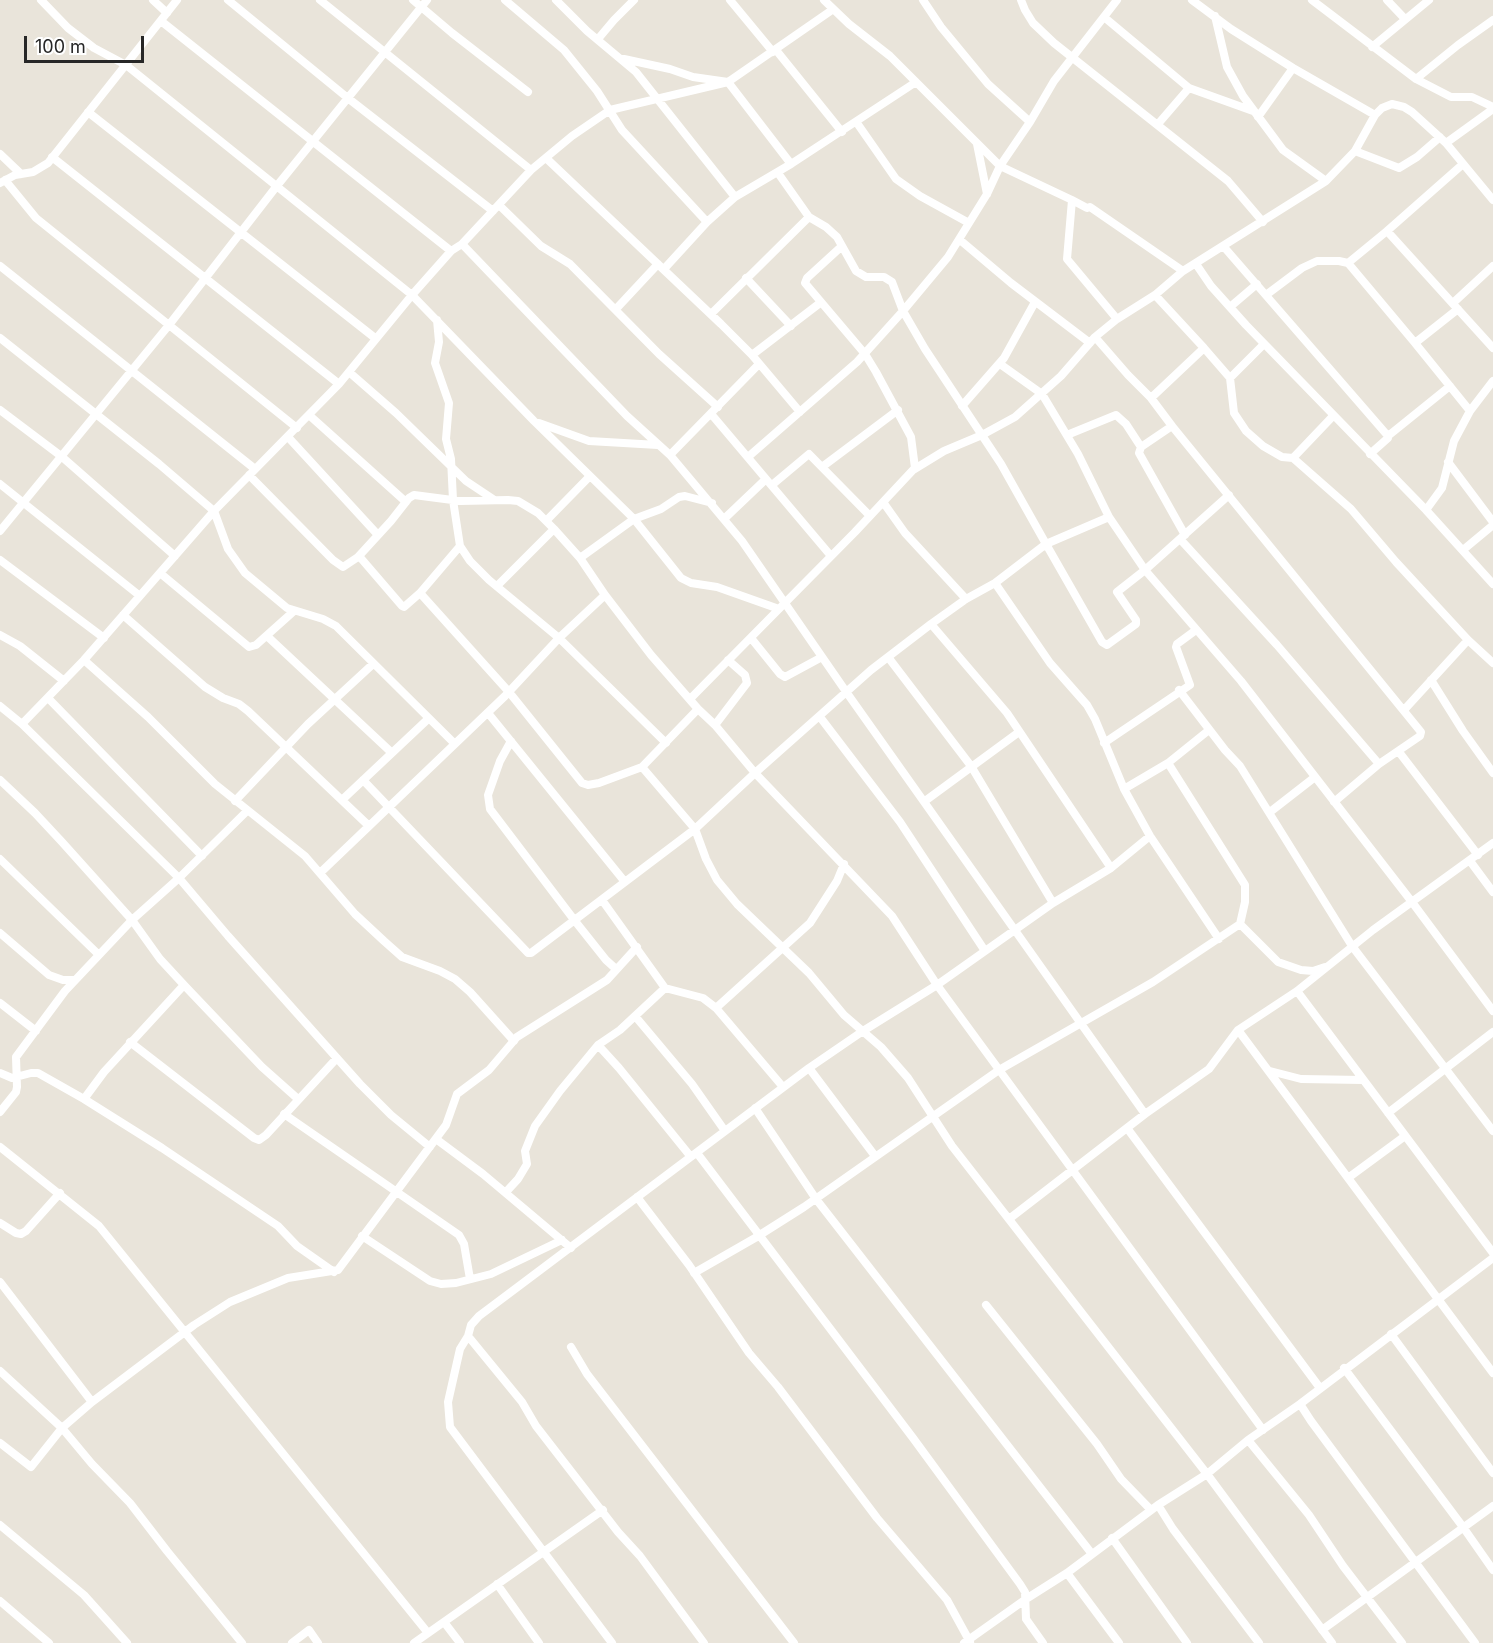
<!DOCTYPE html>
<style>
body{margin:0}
#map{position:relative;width:1493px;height:1643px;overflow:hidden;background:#e9e4da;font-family:Inter,sans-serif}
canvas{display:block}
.scale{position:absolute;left:24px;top:36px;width:120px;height:27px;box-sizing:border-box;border:3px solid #272727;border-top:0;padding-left:8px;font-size:18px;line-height:21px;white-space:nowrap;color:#272727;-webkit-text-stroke:4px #fff;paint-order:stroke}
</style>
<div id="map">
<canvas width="1493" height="1643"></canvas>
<div class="scale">100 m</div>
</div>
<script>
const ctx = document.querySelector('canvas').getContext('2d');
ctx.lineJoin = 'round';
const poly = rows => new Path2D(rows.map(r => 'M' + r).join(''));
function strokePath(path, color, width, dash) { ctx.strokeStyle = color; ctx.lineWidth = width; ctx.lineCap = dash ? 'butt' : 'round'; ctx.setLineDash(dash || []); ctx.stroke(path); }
const minor = poly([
 [41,0,68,28,94,48,126,65,412,295,534,421,634,519,681,578,691,583,717,587,779,609],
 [153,0,167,13],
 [228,0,349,99,493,211],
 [320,0,531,170],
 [413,0,452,33,528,92],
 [505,0,564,50,597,91,622,130,707,222],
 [556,0,587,31,636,72,735,197],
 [730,0,773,52],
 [824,0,849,24,890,56,1000,166,1072,200,1067,259,1117,319],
 [923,0,941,27,988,84,1030,122],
 [1021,0,1025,10,1033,23,1054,43,1228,181,1263,222],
 [1192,0,1231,29,1293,68,1375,115],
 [1312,0,1416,79,1451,97,1472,97,1493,107],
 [1387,0,1405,19],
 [1215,16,1227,67,1243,96,1283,150,1326,181],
 [1104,17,1189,88,1253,111],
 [161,21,451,251],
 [598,39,614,20,634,0],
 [1372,47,1429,0],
 [776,50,842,132],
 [624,59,670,69,693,77,728,82,791,164],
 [1416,79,1458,45,1493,20],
 [88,112,375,338],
 [1258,117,1293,68],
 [857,123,896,179,920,196,969,223],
 [1158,124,1189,88],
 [1446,143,1493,109],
 [977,144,987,194],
 [1355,151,1375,115,1382,108,1392,104,1404,107,1412,112,1446,143,1493,200],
 [0,154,21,174],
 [52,157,339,384],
 [546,158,721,324,752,355,800,412],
 [5,180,36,218,297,428],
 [0,183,15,175,33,172,48,163,177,0],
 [1072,200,1087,208,1090,207,1183,271],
 [499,205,541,246,570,264,659,354,718,407],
 [1387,231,1463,164],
 [960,240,1011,283,1090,343],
 [462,244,627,416,670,455,742,541,847,693,1145,1114],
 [842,246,807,278,805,283,865,354,876,372,911,437,915,468],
 [1224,247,1388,436],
 [1348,263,1415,343,1458,309],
 [1196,264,1211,286,1246,325,1426,510,1493,584],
 [0,266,255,469],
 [664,269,707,222,735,197,791,164,916,82],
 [746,278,791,326],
 [1266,295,1302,268,1317,261,1339,261,1348,263,1387,231,1493,348],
 [1453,303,1493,266],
 [1230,307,1257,284],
 [616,309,658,264],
 [711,314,809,217],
 [437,320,439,342,435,363,449,403,446,439,451,459,453,500,460,546,470,561,489,580,559,638,666,743],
 [1095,337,1128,375,1151,398,1172,426,1141,447,1139,453,1185,535],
 [0,338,159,464,214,511,228,549,245,573,287,608,323,619,336,626,455,744],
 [1415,343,1470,411],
 [1204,348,1230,378,1264,344],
 [752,355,820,303],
 [1000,364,1042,394,1078,454,1109,517],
 [349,372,396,413,466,481,493,499],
 [1230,378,1234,413,1246,431,1263,446,1282,457,1293,458],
 [1151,398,1204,348,1155,295],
 [962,406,1004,358,1035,302],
 [0,410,61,456,175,556],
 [309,415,406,502],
 [712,415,831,556],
 [1333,416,1293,458,1351,509,1396,562,1468,640,1493,663],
 [539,423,589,441,658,445],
 [1172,426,1421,732,1420,736,1379,764,1334,802],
 [1067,435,1116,415,1126,424,1141,447],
 [288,437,378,535],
 [1370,454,1388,438,1388,436,1450,386],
 [670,455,759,364],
 [748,457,857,362,903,311,948,257,987,194,1000,166,1030,122,1054,81,1117,0],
 [1448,462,1493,522],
 [822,467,898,410],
 [249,475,333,560,343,567,358,557,391,521,409,498,414,495,460,501,508,500,518,501,538,513,554,529,580,558,605,595],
 [0,484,140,596],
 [772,485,809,454,870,516],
 [1229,495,1145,570,1241,681,1412,902,1493,1011],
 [883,502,905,533,966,599],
 [1426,510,1442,488,1454,441,1470,411,1493,381],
 [1109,517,1145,570,1117,592,1136,620,1136,624,1107,645,1102,642,1046,544,1109,517],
 [724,519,766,479],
 [546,521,590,476],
 [0,531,169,325,276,187,427,0],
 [1180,539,1277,645,1379,764],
 [1463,550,1493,525],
 [359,556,402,606,404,607,420,593,460,546],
 [580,558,634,519,661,509,679,497,685,496,712,503],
 [0,560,104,638],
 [160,573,249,647,256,645,294,611],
 [995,583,1050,663,1087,705,1095,719,1124,789,1150,836,1219,939],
 [497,586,554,529],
 [420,593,509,692,582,783,588,785,599,783,642,767],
 [123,615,205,687,223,698,239,704,248,711,369,826],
 [931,624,1007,713,1111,868],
 [0,635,20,646,64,681],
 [267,636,392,753],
 [751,638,780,674,785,677,822,657],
 [888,657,971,766,1053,903],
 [84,660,148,717,215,784,305,856,355,914,384,941,402,957,440,971,455,979,470,992,514,1041],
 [1431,680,1463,731,1493,773],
 [1179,690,1225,750,1240,766,1352,946,1493,1131],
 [48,698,202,856],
 [690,699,855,532,913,470,944,451,982,435,1015,417,1061,376,1095,337,1117,319,1155,295,1183,271,1326,181,1355,151,1399,168,1417,157,1440,137],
 [0,706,22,724,179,878,228,936,360,1084,391,1115,430,1147],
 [698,709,642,767,695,829,706,859,717,880,737,904,809,973,844,1015,881,1047,908,1078,952,1146,1207,1474,1332,1643],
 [1404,710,1468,640],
 [488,713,625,882],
 [820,717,900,822,985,951],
 [22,724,84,660,214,511,339,384,412,295,451,251,462,244,531,170,572,136,610,110,728,82,832,10],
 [715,725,747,683,745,675,728,660],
 [511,741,500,761,488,795,490,809,575,921,606,960,616,969],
 [1104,743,1190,685,1176,647,1177,644,1196,630],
 [1399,752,1478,855],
 [1168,763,1245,885,1245,902,1240,924],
 [0,780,35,813,62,842,132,920,160,959,184,985,262,1067,298,1099],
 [363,780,528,953,531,953,695,829,755,773,871,670,931,624,966,599,995,583,1046,544,1001,464,925,349,903,311,892,282,884,277,866,277,856,271,837,237,826,227,809,217,778,173],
 [1124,789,1168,763,1209,730],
 [342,800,428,719],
 [235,801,308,724,373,664],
 [925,801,1019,732],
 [1270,812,1315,777],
 [0,859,98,954],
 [1470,861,1493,892],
 [320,873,505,696,559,638,605,595,651,655,698,709,715,725,755,773,892,916,937,985,1263,1430],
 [602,900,665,988,703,998,716,1008,783,1087],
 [0,933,49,975,63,980,75,980],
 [1297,991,1493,1253],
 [0,1003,36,1031],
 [716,1008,810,923,837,881,844,864],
 [635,1016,692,1084,725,1131],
 [1238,1030,1493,1373],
 [130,1042,254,1138,259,1140,266,1135,337,1058],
 [598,1045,619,1068,691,1157],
 [809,1068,875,1156],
 [1270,1071,1301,1079,1363,1080],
 [0,1073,12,1078,31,1073,38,1073,84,1099,162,1148,278,1226,297,1246,334,1272],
 [84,1099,104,1072,184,985],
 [755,1108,816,1199,1092,1554],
 [0,1112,16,1092,17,1087,16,1057,65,991,132,920,179,878,247,811],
 [1388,1113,1493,1032],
 [284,1114,459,1235,464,1244,470,1279],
 [1127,1128,1320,1388],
 [436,1139,483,1174,571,1248],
 [0,1147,99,1226,428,1633],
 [697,1153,913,1438,1020,1584,1025,1592,1026,1619,1043,1643],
 [1348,1178,1405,1136],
 [506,1192,518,1179,527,1164,525,1151,535,1126,560,1091,598,1045,620,1030,665,988],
 [637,1197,689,1265,749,1353,778,1387,877,1518,947,1600,970,1642],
 [1009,1219,1145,1114,1209,1069,1238,1030,1297,991,1373,930,1493,843],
 [0,1223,16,1233,21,1234,26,1231,60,1193],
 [362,1236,430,1281,441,1284,456,1283,491,1274,562,1240],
 [694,1273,755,1238,804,1207,999,1070,1153,982,1240,924,1278,962,1301,970,1313,971,1325,967],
 [0,1282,92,1402],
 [986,1305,1097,1444,1121,1479,1151,1510],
 [1391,1334,1493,1473],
 [468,1336,460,1349,448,1402,450,1427,612,1643],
 [571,1347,587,1374,794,1643],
 [1344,1368,1463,1527,1493,1570],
 [0,1371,62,1428,92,1464,130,1503,167,1551,242,1643],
 [1300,1404,1311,1421,1475,1643],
 [1248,1440,1309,1515,1343,1566,1402,1643],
 [0,1443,31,1467,62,1428,92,1402,194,1325,230,1302,288,1278,338,1270,446,1125,457,1094,489,1070,517,1037,607,980,637,947],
 [1158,1505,1173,1529,1259,1643],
 [0,1525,84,1595,127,1643],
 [1112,1538,1187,1643],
 [1067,1573,1119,1643],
 [497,1584,539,1643],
 [0,1601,49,1643],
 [444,1622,460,1643],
 [1322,1630,1493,1506],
 [292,1643,309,1630,318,1643],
 [414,1643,603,1510],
 [704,1643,640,1556,618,1532,536,1426,522,1402,468,1336,471,1325,479,1316,523,1283,809,1068,863,1031,937,985,1053,903,1111,868,1150,836],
 [964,1643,1026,1599,1067,1573,1158,1505,1207,1474,1248,1440,1300,1404,1493,1258]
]);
strokePath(minor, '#fff', 8);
</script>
